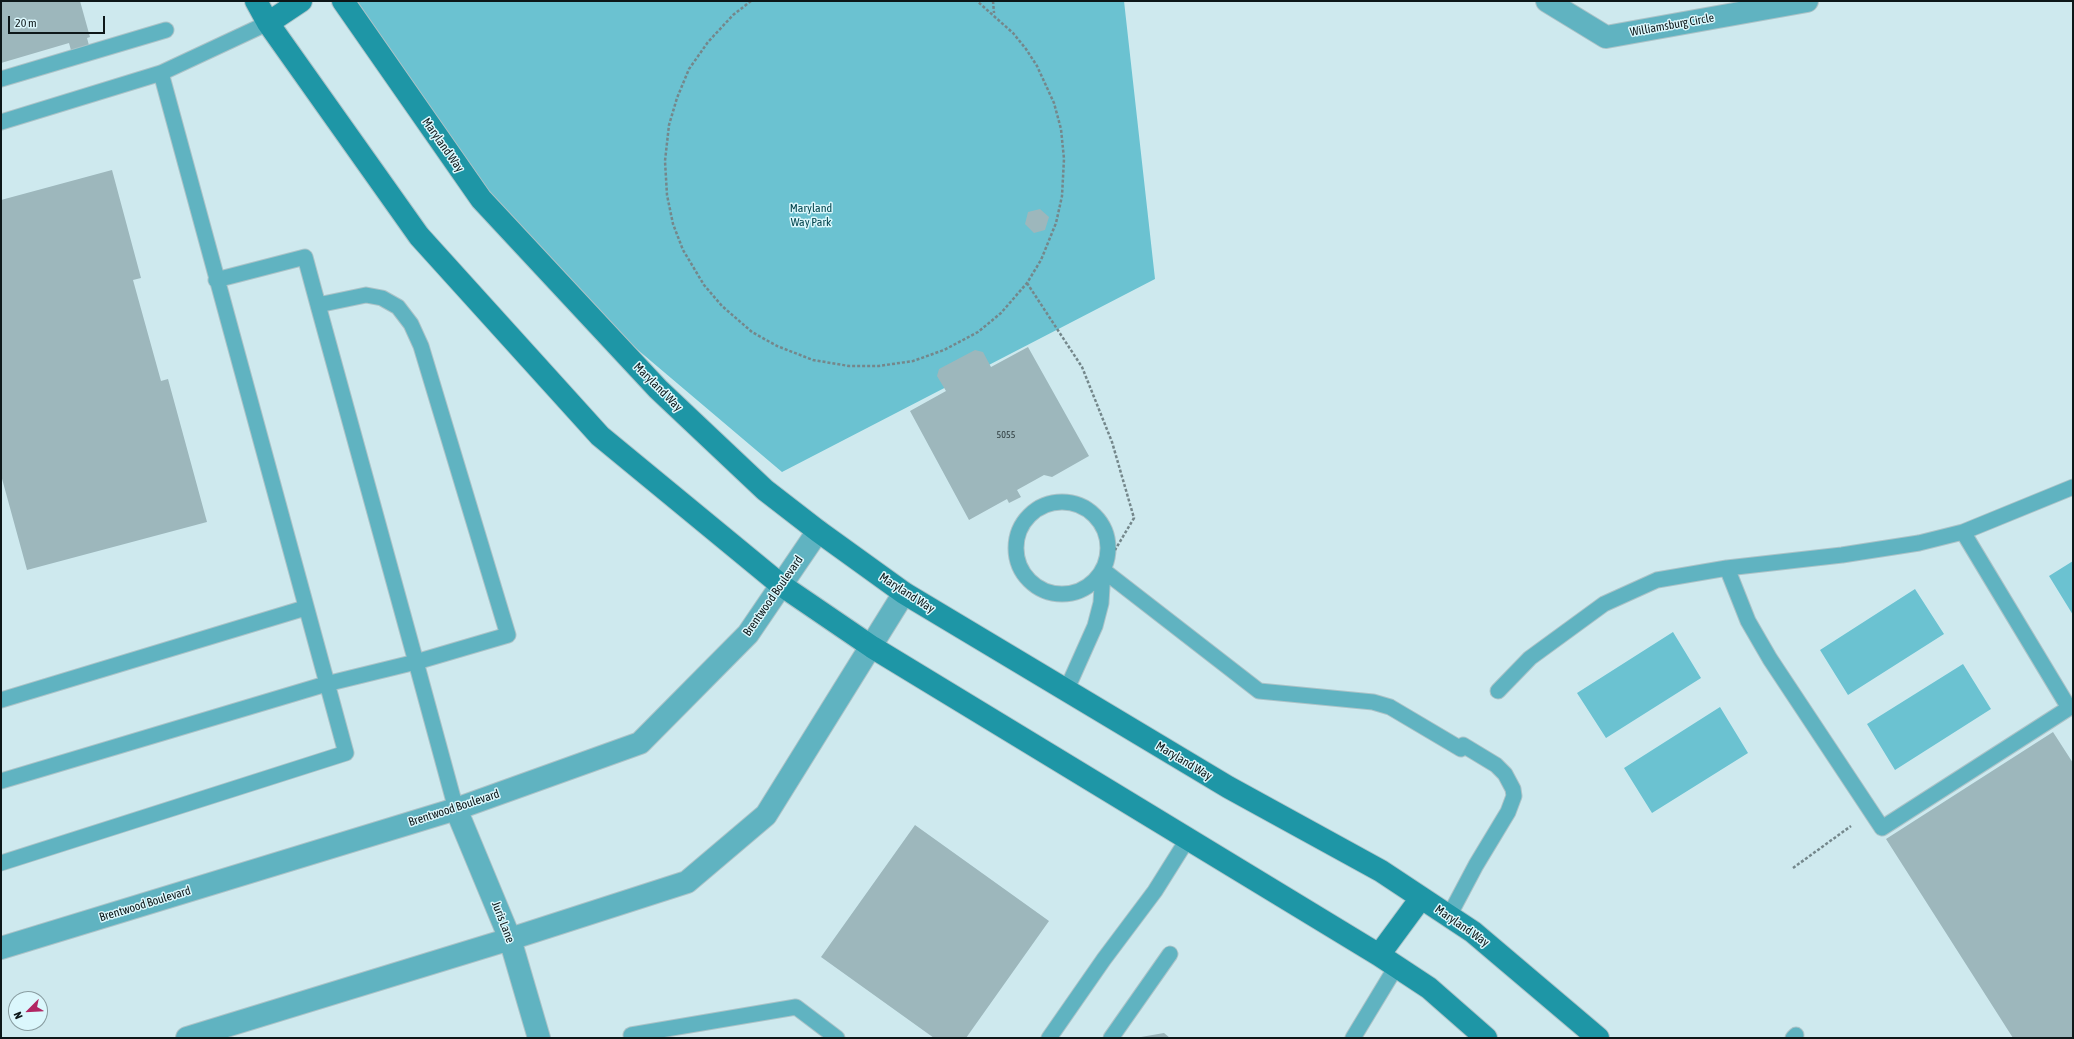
<!DOCTYPE html>
<style>
body{margin:0}
#map{position:relative;width:2074px;height:1039px;overflow:hidden;background:#cee9ee;font-family:"Asap Condensed",sans-serif}
canvas{display:block}
.frame{position:absolute;inset:0;border:2px solid #0d1719;pointer-events:none}
.north{position:absolute;left:8px;top:991px;width:40px;height:40px;box-sizing:border-box;background:#dbf7fc;border:1px solid #899da1;border-radius:50%;rotate:246deg;font-size:11px;font-weight:700;line-height:16px;text-align:center;color:#0d1719}
.north::after{content:'';display:block;margin:auto;width:14px;height:18px;background:#b12663;clip-path:polygon(50% 0,100% 100%,50% 72%,0 100%)}
.scale{position:absolute;left:8px;top:16px;width:97px;height:18px;box-sizing:border-box;border:2px solid #0d1719;border-top:0;padding-left:5px;font-size:12px;line-height:14px;white-space:nowrap;color:#0d1719;-webkit-text-stroke:3px #dbf7fc;paint-order:stroke}
</style>
<div id="map">
<canvas width="2074" height="1039"></canvas>
<div class="frame"></div>
<div class="north">N</div>
<div class="scale">20 m</div>
</div>
<script>
const ctx = document.querySelector('canvas').getContext('2d');
ctx.lineJoin = 'round';
function paint(path, color) { ctx.fillStyle = color; ctx.fill(path, 'evenodd'); }
const poly = rows => new Path2D(rows.map(r => 'M' + r).join(''));
function strokePath(path, color, width, dash) { ctx.strokeStyle = color; ctx.lineWidth = width; ctx.lineCap = dash ? 'butt' : 'round'; ctx.setLineDash(dash || []); ctx.stroke(path); }
function drawText(font, color, halo, rows, align = 'center') {
  ctx.font = font + ' "Asap Condensed",sans-serif'; ctx.lineWidth = 3; ctx.setLineDash([]); ctx.textBaseline = 'middle'; ctx.strokeStyle = halo; ctx.fillStyle = color; for (const [text, x, y, turn = 0] of rows) {
    ctx.save(); ctx.translate(x, y); ctx.rotate((+turn || 0) * Math.PI / 180); ctx.textAlign = isNaN(turn) ? turn : align; if (halo) ctx.strokeText(text, 0, 0); ctx.fillText(text, 0, 0); ctx.restore();
  }
}
const green = poly([
 [349,1,1124,1,1155,279,782,472,560,284,366,35],
 [2073,561,2073,615,2049,576],
 [1915,589,1944,634,1848,695,1820,650],
 [1673,632,1701,678,1606,738,1577,693],
 [1963,664,1991,709,1895,770,1867,724],
 [1720,707,1748,753,1652,813,1624,768]
]);
const building = poly([
 [1,1,80,1,90,37,87,38,90,49,72,54,69,43,1,63],
 [112,170,141,278,133,280,161,381,168,379,207,522,27,570,1,475,1,200],
 [1040,209,1049,217,1045,230,1034,233,1025,224,1028,212],
 [1028,347,1089,456,1052,477,1044,475,1017,490,1021,497,1009,503,1007,499,969,520,910,411,946,391,937,376,939,369,975,350,983,352,991,367],
 [2053,732,2073,763,2073,1038,2013,1038,1886,839],
 [915,825,1049,921,966,1038,934,1038,821,957],
 [1164,1033,1170,1038,1141,1038,1141,1037]
]);
const path = poly([
 [751,1,733,15,708,42,689,69,677,98,669,125,665,161,667,195,673,224,683,250,704,285,722,306,752,332,777,346,813,360,849,366,879,366,913,361,944,350,978,332,1001,313,1027,283,1041,260,1056,223,1062,196,1064,159,1061,129,1054,103,1037,66,1026,49,1013,33,977,1],
 [993,1,994,13],
 [1027,283,1082,367,1112,442,1134,518,1115,550],
 [1793,868,1851,826]
]);
const service = poly([
 [1,79,166,30],
 [1,122,161,73,268,23],
 [216,280,305,257,318,305,416,662,508,635,421,346,411,324,398,307,382,298,366,295,318,305],
 '1016 548a46 46 0 1 1 92 0a46 46 0 1 1-92 0Z',
 [1727,568,1748,621,1770,659,1882,828,2069,708,1963,532],
 [1103,570,1259,691,1373,702,1390,707,1461,749],
 [1066,691,1095,626,1101,603,1103,570],
 [1498,691,1530,658,1604,604,1657,580,1727,568,1842,555,1919,543,1963,532,2073,487],
 [1,700,305,608],
 [1,781,326,684,416,662,456,809],
 [1,863,346,753,161,73],
 [1449,916,1476,865,1508,812,1514,796,1513,789,1505,774,1496,765,1463,745],
 [632,1038,631,1035,796,1007,837,1038],
 [1049,1038,1104,959,1155,891,1187,840],
 [1111,1038,1170,954],
 [1353,1038,1396,967],
 [1793,1038,1796,1035]
]);
const minor = poly([
 [1547,1,1606,37,1807,1],
 [456,809,510,939,539,1038],
 [1,948,456,809,640,743,748,634,818,531],
 [187,1038,510,939,687,882,766,815,904,593]
]);
const secondary = poly([
 [256,1,268,23,419,236,600,436,781,585,872,647,1379,955,1429,988,1486,1038],
 [343,1,481,199,658,389,765,490,818,531,904,593,1228,787,1381,871,1473,932,1598,1038],
 [268,23,301,1],
 [1379,955,1421,898]
]);
const numberNames = [
 ["5055",1006,435]
];
const streetNames = [
 ["Williamsburg Circle",1672,25,-10],
 ["Maryland Way",443,145,55],
 ["Maryland Way",658,387,45],
 ["Maryland Way",907,593,33],
 ["Brentwood Boulevard",773,596,-55],
 ["Maryland Way",1184,761,31],
 ["Brentwood Boulevard",454,808,-18],
 ["Brentwood Boulevard",145,904,-17],
 ["Juris Lane",503,922,69],
 ["Maryland Way",1462,926,35]
];
const parkNames = [
 ["Maryland",811,208],
 ["Way Park",811,222]
];
paint(green, '#6bc2d1');
paint(building, '#9db7bc');
strokePath(service, '#abc3c8', 17);
strokePath(minor, '#abc3c8', 24);
strokePath(secondary, '#abc3c8', 24);
strokePath(path, '#74878b', 2.5, [3, 2]);
strokePath(service, '#60b3c1', 15);
strokePath(minor, '#60b3c1', 22);
strokePath(secondary, '#1e96a6', 22);
drawText('10px', '#313f42', null, numberNames);
drawText('12px', '#0d1719', '#dbf7fc', streetNames);
drawText('12px', '#00444d', '#dbf7fc', parkNames);
</script>
